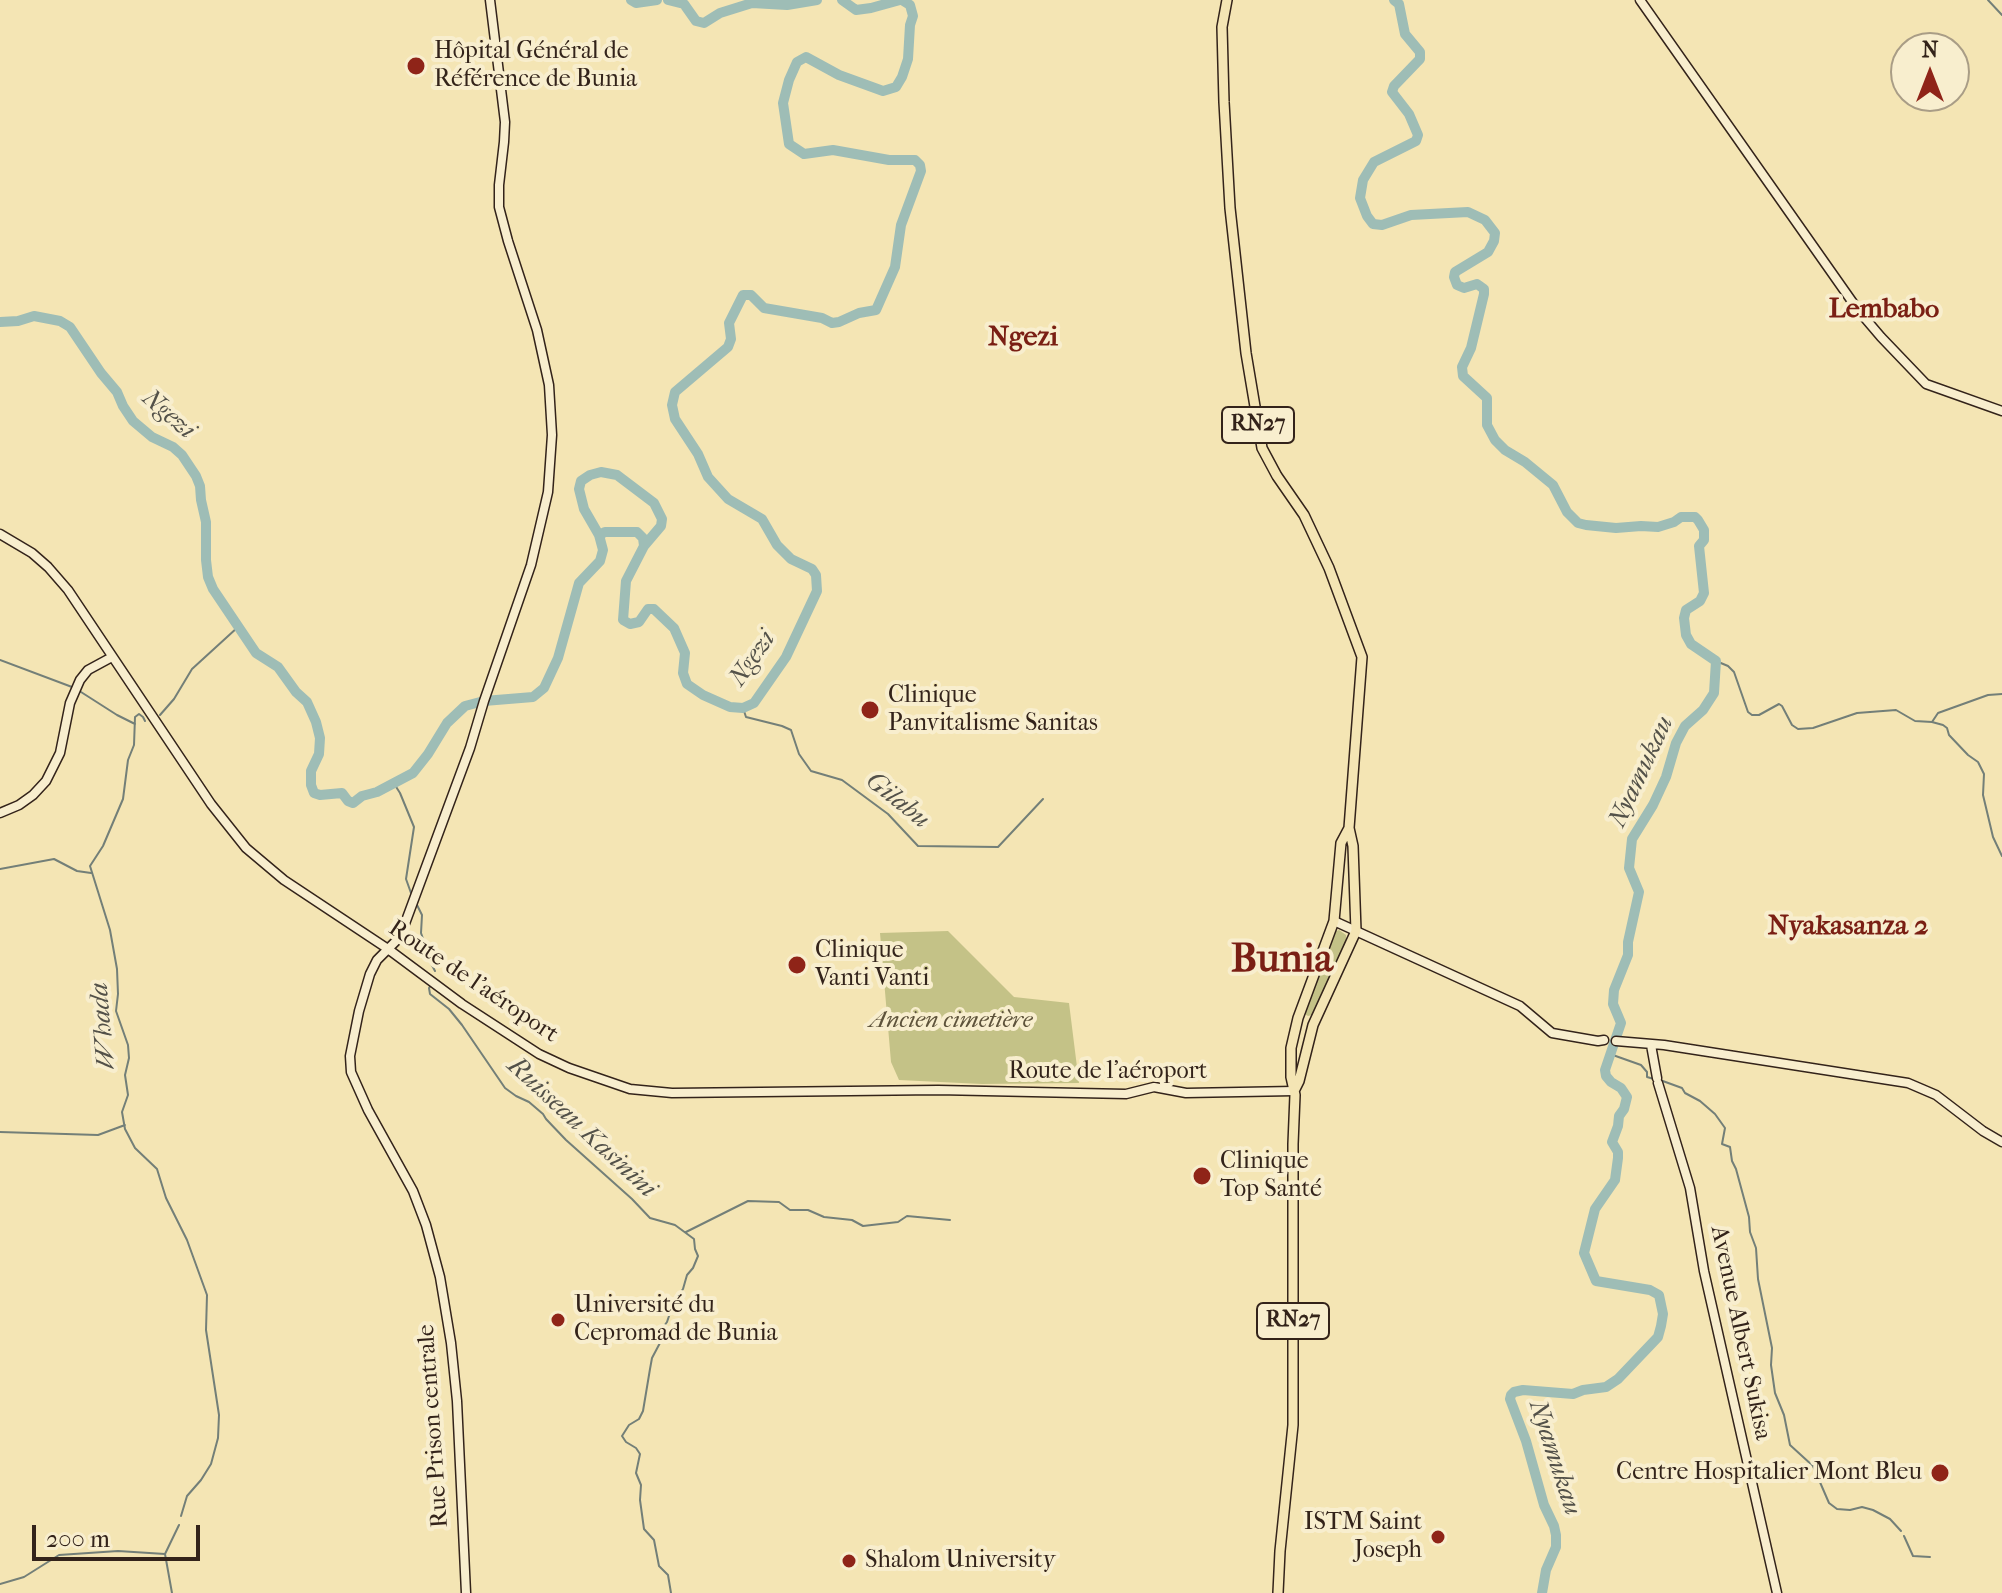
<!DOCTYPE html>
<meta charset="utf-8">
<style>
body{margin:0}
#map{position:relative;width:2002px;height:1593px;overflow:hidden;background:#f4e5b4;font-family:"IM FELL French Canon",serif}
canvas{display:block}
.north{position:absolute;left:1890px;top:32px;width:80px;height:80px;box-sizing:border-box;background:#f8eece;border:2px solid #a99d86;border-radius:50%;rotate:0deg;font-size:22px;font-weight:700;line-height:32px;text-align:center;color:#33231a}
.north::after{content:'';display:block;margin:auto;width:28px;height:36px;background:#8f2418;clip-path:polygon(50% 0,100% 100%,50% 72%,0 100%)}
.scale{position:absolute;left:32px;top:1525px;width:168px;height:36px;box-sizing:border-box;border:4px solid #33231a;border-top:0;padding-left:10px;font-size:24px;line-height:28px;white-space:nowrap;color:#33231a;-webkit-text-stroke:6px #f8eece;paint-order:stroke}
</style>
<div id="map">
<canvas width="2002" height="1593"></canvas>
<div class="north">N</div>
<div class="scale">200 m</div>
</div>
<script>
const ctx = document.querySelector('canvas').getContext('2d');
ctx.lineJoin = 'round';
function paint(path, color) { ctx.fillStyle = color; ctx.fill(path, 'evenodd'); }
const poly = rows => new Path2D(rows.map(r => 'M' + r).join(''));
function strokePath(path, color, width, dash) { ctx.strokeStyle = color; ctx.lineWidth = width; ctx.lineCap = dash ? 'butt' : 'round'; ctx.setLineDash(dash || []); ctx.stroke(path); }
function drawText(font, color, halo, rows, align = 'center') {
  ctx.font = font + ' "IM FELL French Canon",serif'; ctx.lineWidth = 8; ctx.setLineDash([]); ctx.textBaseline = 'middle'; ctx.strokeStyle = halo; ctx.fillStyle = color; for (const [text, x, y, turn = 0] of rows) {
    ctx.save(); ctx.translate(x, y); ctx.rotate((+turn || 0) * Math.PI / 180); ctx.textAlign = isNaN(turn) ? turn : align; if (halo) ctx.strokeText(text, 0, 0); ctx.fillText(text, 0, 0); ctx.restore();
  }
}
const green = poly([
 [1339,930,1346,935,1346,941,1312,1015,1308,1016,1305,1014,1305,1010,1334,932],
 [948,931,1014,997,1069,1003,1079,1083,982,1084,899,1080,891,1062,880,933]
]);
const stream = poly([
 [1988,0,2002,15],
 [0,660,72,687],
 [1716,661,1728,666,1734,672,1748,712,1752,715,1759,715,1779,704,1782,706,1792,725,1798,729,1813,728,1857,713,1896,710,1915,721,1932,722,1943,725,1947,728,1949,735,1968,755,1978,762,1984,774,1983,795,1993,837,2002,856],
 [81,692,117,715,135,724],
 [743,708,746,717,782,726,791,730,799,754,811,771,842,780,888,814,918,846,998,847,1043,799],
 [160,715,174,699,192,669,238,627],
 [145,721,143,717,139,714,135,717,134,745,128,760,123,799,103,846,90,866,110,930,117,969,118,994,116,1011,128,1045,129,1058,125,1075,128,1095,122,1112,125,1129,135,1148,157,1169,166,1198,187,1240,207,1295,206,1330,219,1415,218,1438,211,1464,201,1480,187,1496,181,1516],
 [1932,722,1938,713,1988,695,2002,694],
 [393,782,400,793,414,827,406,879,411,893],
 [0,869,54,859,77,871,91,873],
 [417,905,422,915,421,933,428,953,428,958,435,971],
 [431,985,429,988,430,994,449,1009,462,1025,505,1088,516,1096,529,1102,543,1114,546,1119,566,1140,632,1199,650,1218,675,1225,694,1239,695,1249,698,1256,693,1268,687,1275,683,1289,678,1296,680,1302,670,1313,667,1322,661,1330,661,1341,652,1358,650,1369,643,1411,639,1419,629,1425,622,1436,626,1442,636,1448,640,1454,636,1473,641,1485,640,1500,644,1529,654,1540,659,1566,668,1575,671,1593],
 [1610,1054,1641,1065,1647,1072,1647,1077,1654,1079],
 [1660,1080,1682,1088,1685,1093,1700,1101,1715,1114,1725,1128,1722,1144,1730,1147,1732,1161,1736,1169,1749,1217,1750,1232,1756,1248,1758,1279,1772,1348,1771,1365,1775,1393,1784,1415,1790,1445,1813,1466,1829,1503,1837,1509,1850,1510,1862,1507,1873,1510,1890,1519,1901,1531],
 [0,1132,98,1135,125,1125],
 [686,1232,748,1201,779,1202,790,1210,808,1210,824,1217,852,1220,863,1226,898,1222,907,1216,950,1220],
 [1904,1536,1913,1556,1930,1557],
 [0,1584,24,1577,59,1555,118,1551,165,1554],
 [172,1593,165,1554,179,1525]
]);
const river = poly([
 [631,0,636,3,657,0],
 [668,0,684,4,696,21,704,23,720,13,752,3,787,5,817,0],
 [842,0,856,10,871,8,900,0],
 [1394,0,1399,4,1405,34,1420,52,1420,59,1394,86,1392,92,1409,114,1418,135,1416,141,1374,162,1363,180,1360,198,1367,216,1373,224,1382,225,1411,215,1468,212,1485,220,1495,233,1494,241,1488,252,1455,272,1454,277,1457,285,1464,288,1477,284,1484,289,1484,294,1471,348,1462,367,1463,376,1487,398,1487,425,1495,440,1505,450,1525,462,1553,485,1567,512,1578,523,1586,525,1616,528,1641,526,1658,527,1674,522,1681,517,1695,517,1698,520,1704,530,1704,540,1699,546,1704,593,1700,601,1686,610,1684,618,1686,635,1691,644,1716,661,1714,693,1703,710,1685,726,1676,743,1666,777,1653,805,1632,839,1629,868,1639,892,1628,942,1628,955,1614,990,1613,1004,1621,1023,1605,1070,1606,1076,1611,1082,1621,1088,1627,1097,1624,1109,1619,1116,1618,1126,1612,1142,1618,1152,1618,1158,1615,1180,1595,1209,1584,1253,1596,1281,1650,1290,1659,1295,1663,1314,1661,1326,1658,1337,1618,1379,1606,1387,1583,1390,1573,1394,1523,1390,1514,1392,1511,1395,1510,1399,1526,1441,1544,1505,1554,1526,1556,1535,1556,1547,1546,1570,1542,1593],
 [0,322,18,321,34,316,60,321,70,327,101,373,117,392,123,406,133,421,152,437,173,447,182,455,196,476,200,486,201,500,206,522,206,560,208,577,213,589,256,653,278,667,296,692,307,702,316,722,320,738,319,754,311,771,311,785,314,793,320,795,342,793,348,801,353,803,362,796,377,792,413,773,428,754,447,723,465,706,484,701,533,697,544,688,558,658,579,583,600,561,603,550,599,535,584,509,579,489,581,481,590,475,601,472,617,475,654,503,662,519,661,526,644,546,626,581,623,620,630,624,639,622,648,609,654,609,674,628,685,653,683,673,687,684,703,695,730,707,743,708,754,703,786,657,817,591,816,575,812,569,791,559,777,545,762,519,728,499,708,477,698,454,675,419,672,405,675,392,728,347,731,339,729,323,743,295,751,295,764,308,822,318,832,323,839,322,859,313,876,310,895,267,901,225,921,171,920,165,915,160,889,160,833,150,804,154,789,144,783,103,789,80,797,62,806,57,839,75,883,91,896,87,902,77,908,59,910,25,913,16,910,5,902,0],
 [599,535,605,532,637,532,643,538,644,546]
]);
const secondary = poly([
 [1640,0,1858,310,1881,337,1926,384,2002,411],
 [0,534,32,553,48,567,68,590,211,804,246,848,284,880,388,949,462,1004,539,1054,569,1068,630,1089,672,1093,938,1090,1126,1094,1154,1087,1186,1093,1294,1091],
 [0,813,19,805,33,795,46,781,60,753,70,703,80,680,88,670,112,657],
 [1334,921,1520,1006,1552,1033,1598,1041,1604,1040],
 [1616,1041,1664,1045,1908,1083,1936,1095,1983,1131,2002,1142],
 [1651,1045,1657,1078],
 [1658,1083,1690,1188,1704,1271,1777,1593],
 [466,1593,457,1401,451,1343,440,1277,426,1225,413,1191,368,1110,351,1072,350,1056,359,1011,370,974,377,960,400,937,470,748,484,701,531,565,548,492,552,435,549,385,537,330,508,241,499,207,499,185,504,142,505,122,490,0]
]);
const primary = poly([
 [1227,0,1222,27,1224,102,1230,208,1246,353,1262,448,1277,476,1304,515,1329,568,1362,657,1349,828,1353,846,1356,931,1313,1025,1299,1081,1294,1091],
 [1278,1593,1280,1551,1293,1425,1293,1144,1295,1095,1291,1077,1291,1048,1298,1018,1334,921,1341,843,1349,828]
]);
const markers = [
 [416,66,10,"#8f2418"],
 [870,710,10,"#8f2418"],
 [797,965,10,"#8f2418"],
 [1202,1176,10,"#8f2418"],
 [558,1320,8,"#8f2418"],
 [1940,1473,10,"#8f2418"],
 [1438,1537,8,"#8f2418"],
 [849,1561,8,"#8f2418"]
];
const shields = [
 [1258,425,72],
 [1293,1321,72]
];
const shieldNames = [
 ["RN27",1258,425],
 ["RN27",1293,1321]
];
const poiNames = [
 ["Hôpital Général de",434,52],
 ["Référence de Bunia",434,80],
 ["Clinique",888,696],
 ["Panvitalisme Sanitas",888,724],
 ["Clinique",815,951],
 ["Vanti Vanti",815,979],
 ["Clinique",1220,1162],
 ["Top Santé",1220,1190],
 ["Université du",574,1306],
 ["Cepromad de Bunia",574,1334],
 ["Centre Hospitalier Mont Bleu",1922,1473,"right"],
 ["ISTM Saint",1422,1523,"right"],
 ["Joseph",1422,1551,"right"],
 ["Shalom University",865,1561]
];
const streetNames = [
 ["Route de l'aéroport",473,982,34],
 ["Route de l'aéroport",1108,1072],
 ["Avenue Albert Sukisa",1740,1333,78],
 ["Rue Prison centrale",434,1426,-94]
];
const parkNames = [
 ["Ancien cimetière",951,1021]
];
const waterNames = [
 ["Ngezi",168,415,41],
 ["Ngezi",753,659,-55],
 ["Nyamukau",1642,772,-65],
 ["Gilabu",897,801,39],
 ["Whada",104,1026,-95],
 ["Ruisseau Kasinini",581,1128,43],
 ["Nyamukau",1554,1458,72]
];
const quarterNames = [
 ["Lembabo",1884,310],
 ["Ngezi",1023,338],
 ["Nyakasanza 2",1848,927]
];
const townNames = [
 ["Bunia",1282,961]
];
paint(green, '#c4c287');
strokePath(stream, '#737f78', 2);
strokePath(river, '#9ebdb6', 10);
strokePath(secondary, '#33231a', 11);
strokePath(primary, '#33231a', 12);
strokePath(secondary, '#f8eece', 8);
strokePath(primary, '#f4e5b4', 9);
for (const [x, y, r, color] of markers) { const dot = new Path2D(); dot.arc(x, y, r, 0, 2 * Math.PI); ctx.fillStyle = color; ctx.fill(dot); strokePath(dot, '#f8eece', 3); }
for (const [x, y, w] of shields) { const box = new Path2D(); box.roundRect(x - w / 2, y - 18, w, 36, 6); ctx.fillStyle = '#f8eece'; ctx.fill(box); strokePath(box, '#33231a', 2); }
drawText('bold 22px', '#33231a', null, shieldNames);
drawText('24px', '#33231a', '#f8eece', poiNames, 'left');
drawText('24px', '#33231a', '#f8eece', streetNames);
drawText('italic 24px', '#5e533b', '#f8eece', parkNames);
drawText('italic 26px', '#535149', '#f8eece', waterNames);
drawText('bold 28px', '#7a1f14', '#f8eece', quarterNames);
drawText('bold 40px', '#7a1f14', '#f8eece', townNames);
</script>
